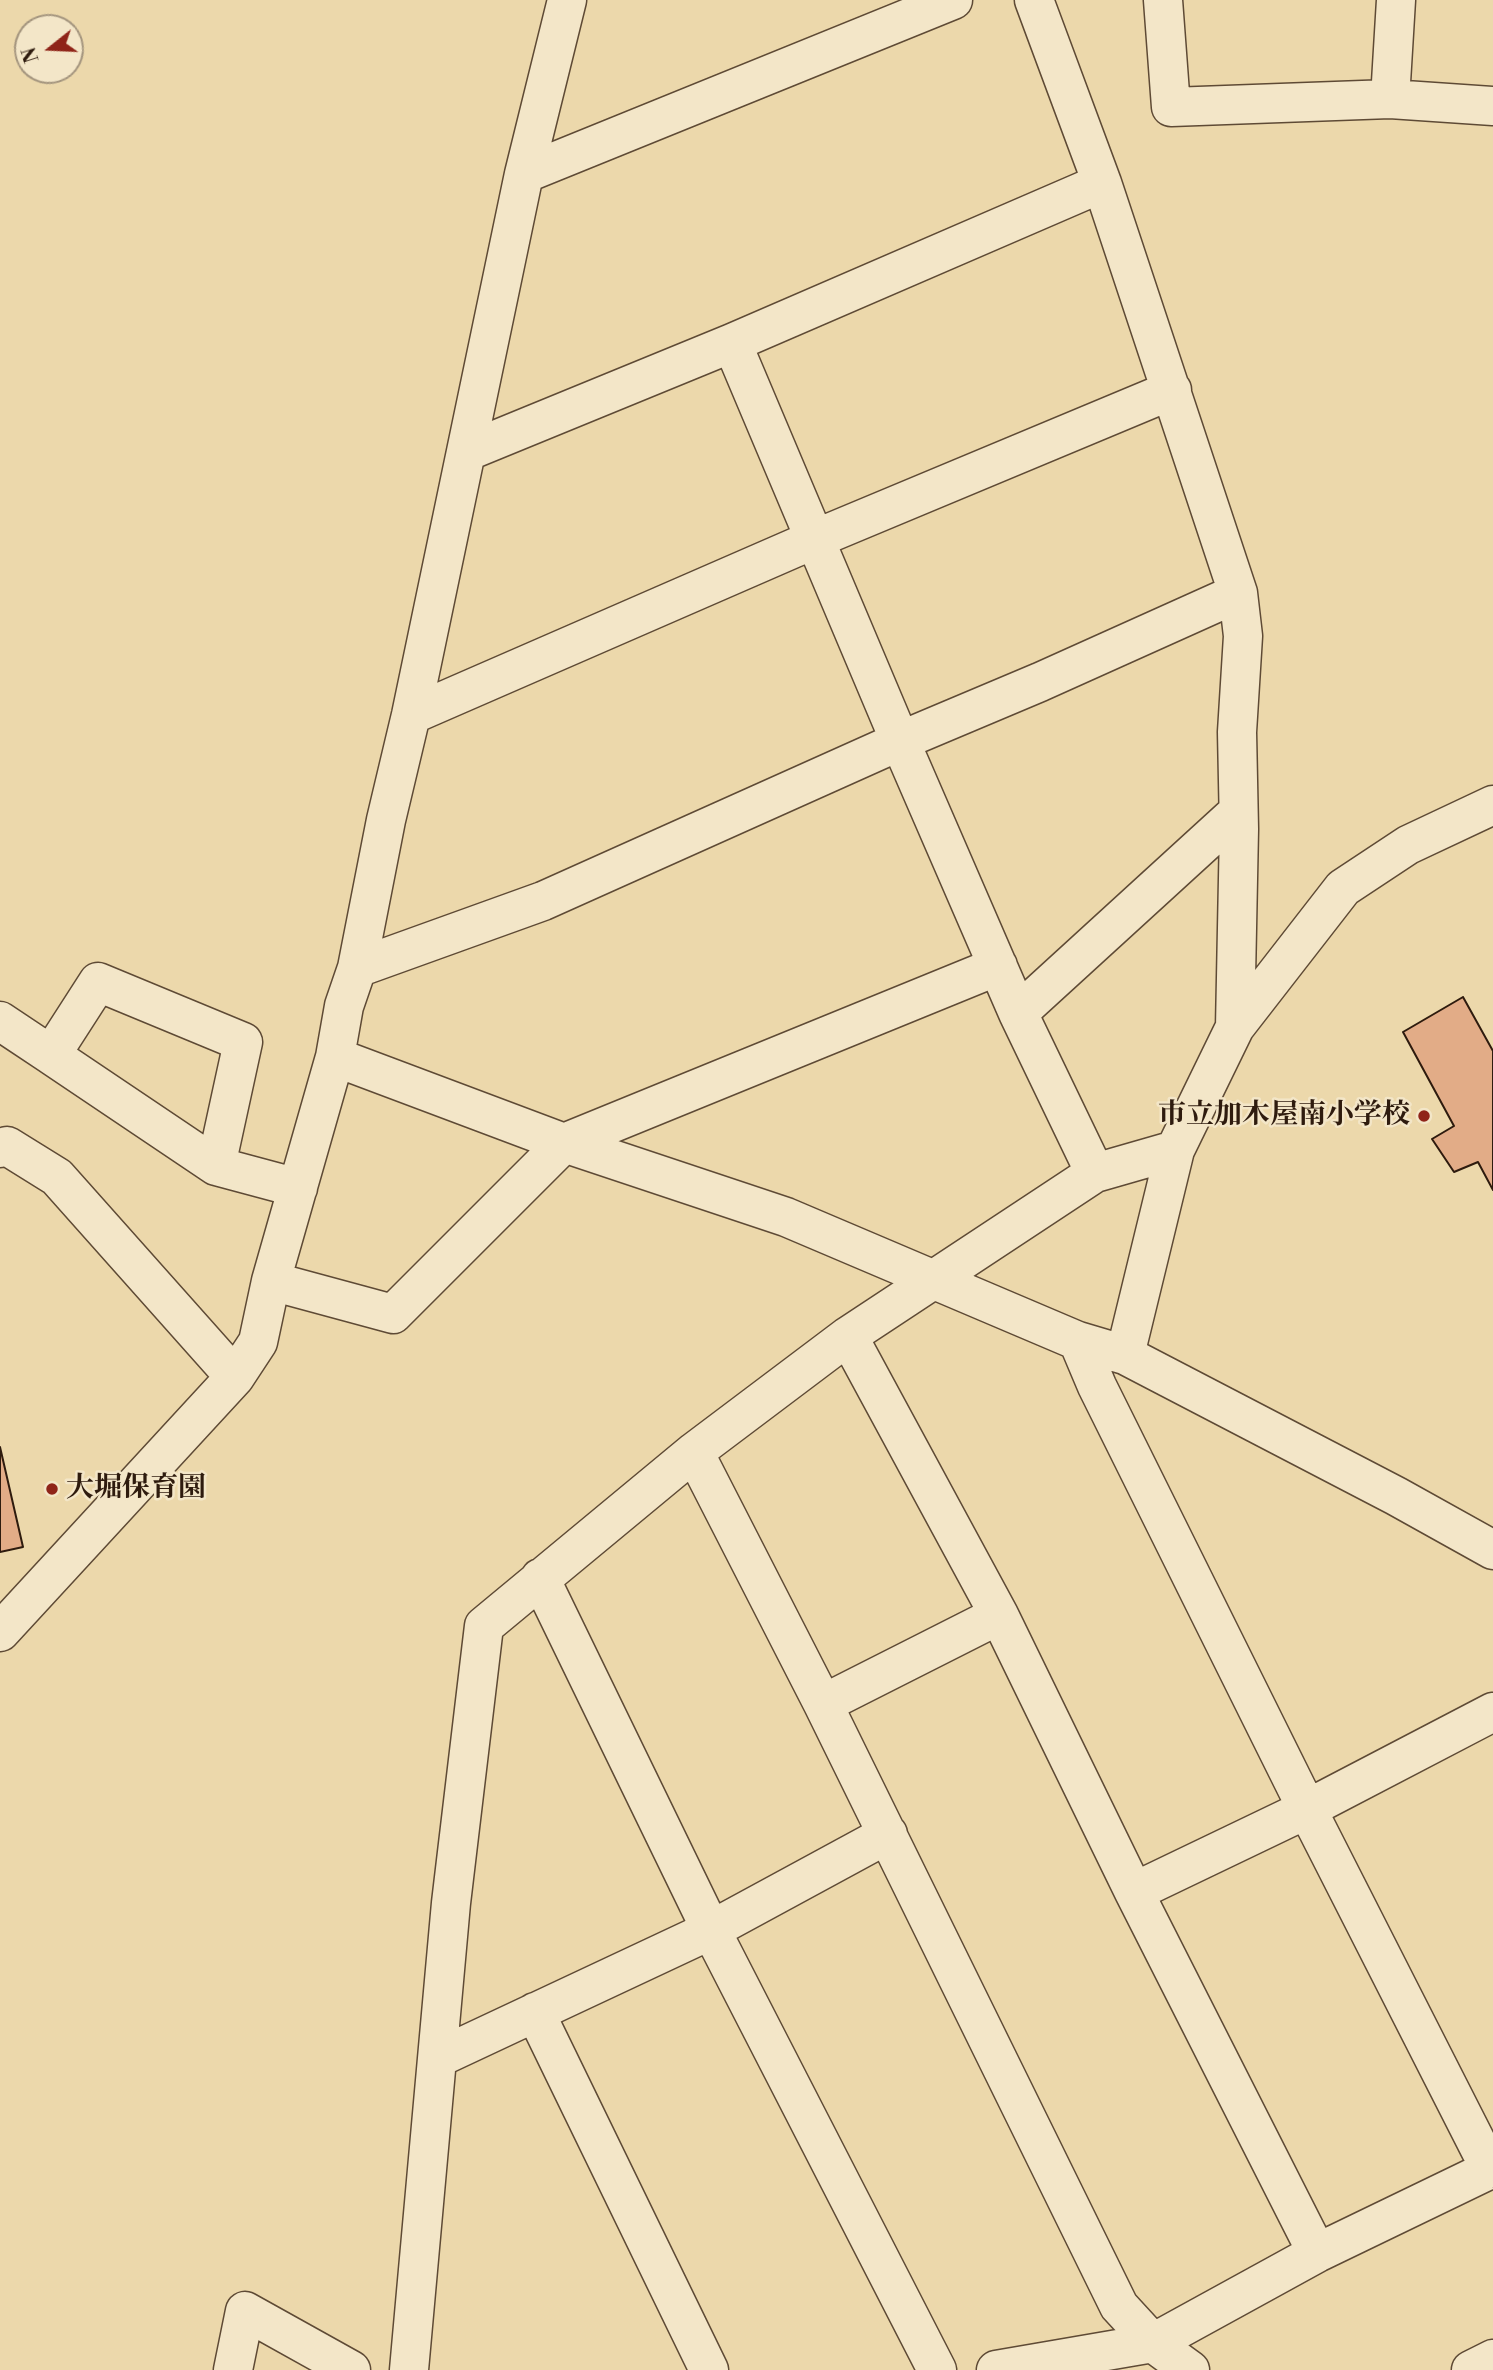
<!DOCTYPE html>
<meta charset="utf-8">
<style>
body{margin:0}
#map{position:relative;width:1493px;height:2370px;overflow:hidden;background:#ecd8ab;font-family:"Libre Bodoni",serif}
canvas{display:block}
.north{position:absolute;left:14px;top:14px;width:70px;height:70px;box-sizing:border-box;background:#f3e6c8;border:2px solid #a4957e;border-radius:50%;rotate:252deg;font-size:19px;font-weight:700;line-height:28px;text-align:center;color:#2e1b0e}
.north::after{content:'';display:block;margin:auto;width:24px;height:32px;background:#8f2418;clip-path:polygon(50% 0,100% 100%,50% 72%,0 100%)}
</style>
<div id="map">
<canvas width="1493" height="2370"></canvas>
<div class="north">N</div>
</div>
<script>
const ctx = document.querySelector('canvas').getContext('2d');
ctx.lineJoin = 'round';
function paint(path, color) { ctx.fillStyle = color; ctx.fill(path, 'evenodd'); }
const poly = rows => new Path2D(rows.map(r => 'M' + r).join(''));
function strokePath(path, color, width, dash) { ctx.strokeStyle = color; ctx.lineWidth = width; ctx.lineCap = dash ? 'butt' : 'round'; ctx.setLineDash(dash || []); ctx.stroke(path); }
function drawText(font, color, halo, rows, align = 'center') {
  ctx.font = font + ' "Libre Bodoni","Noto Serif JP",serif'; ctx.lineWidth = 5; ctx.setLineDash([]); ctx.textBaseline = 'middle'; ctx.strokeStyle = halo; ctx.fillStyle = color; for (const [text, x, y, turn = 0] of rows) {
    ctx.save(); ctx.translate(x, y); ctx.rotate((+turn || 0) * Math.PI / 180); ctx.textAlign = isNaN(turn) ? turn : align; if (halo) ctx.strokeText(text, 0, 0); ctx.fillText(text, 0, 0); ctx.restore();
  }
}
const building = poly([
 [1463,997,1493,1051,1493,1190,1478,1162,1454,1172,1432,1139,1454,1126,1403,1032,1463,997],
 [0,1447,23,1547,0,1552,0,1447]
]);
const minor = poly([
 [1034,0,1102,183,1238,593,1243,636,1237,732,1239,829,1235,1027],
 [1163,0,1171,107,1390,99,1493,106],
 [1390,99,1396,0],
 [524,174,953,0],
 [732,343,900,741,1018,1013,1095,1173],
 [466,452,732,343,1102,183],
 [411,715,815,539,1172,390],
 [357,968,543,901,900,741,1040,682,1238,593],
 [1018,1013,1238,812],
 [0,1021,51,1055],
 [335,1057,564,1143,786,1217,1078,1341,1125,1355,1396,1496,1493,1550],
 [0,1148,7,1146,57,1177,235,1377],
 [216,1166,243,1042,98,982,51,1055,216,1166,298,1188],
 [271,1281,393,1314,564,1143,998,966],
 [848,1336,999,1615,1134,1892,1317,2253],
 [1078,1341,1097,1386,1307,1809,1490,2169],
 [1125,1355,1175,1150],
 [694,1452,823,1704,1119,2306,1153,2343,1190,2370],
 [540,1578,711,1930,937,2370],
 [0,1632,235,1377,258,1342,271,1281,335,1057,344,1006,357,968,386,820,411,715,524,174,567,0],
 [823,1704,999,1615],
 [1134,1892,1307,1809,1493,1712],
 [535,2012,709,2370],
 [438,2058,711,1930,888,1834],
 [233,2370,245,2311,351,2370],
 [409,2370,451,1903,484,1626,694,1452,848,1336,1095,1173,1175,1150,1235,1027,1343,888,1408,845,1493,805],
 [996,2370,1153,2343,1317,2253,1493,2168],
 [1471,2370,1493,2359]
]);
const markers = [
 [1424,1116,7,"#8f2418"],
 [52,1489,7,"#8f2418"]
];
const poiNames = [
 ["市立加木屋南小学校",1410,1116],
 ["大堀保育園",66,1489,"left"]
];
paint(building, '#e2ac87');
strokePath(building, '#2e1b0e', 2);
strokePath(minor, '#5e4a35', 41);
strokePath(minor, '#f3e6c8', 38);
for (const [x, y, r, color] of markers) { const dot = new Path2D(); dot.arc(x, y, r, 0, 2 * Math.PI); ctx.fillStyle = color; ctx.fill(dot); strokePath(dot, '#f3e6c8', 2.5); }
drawText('bold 28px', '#2e1b0e', '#f3e6c8', poiNames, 'right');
</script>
